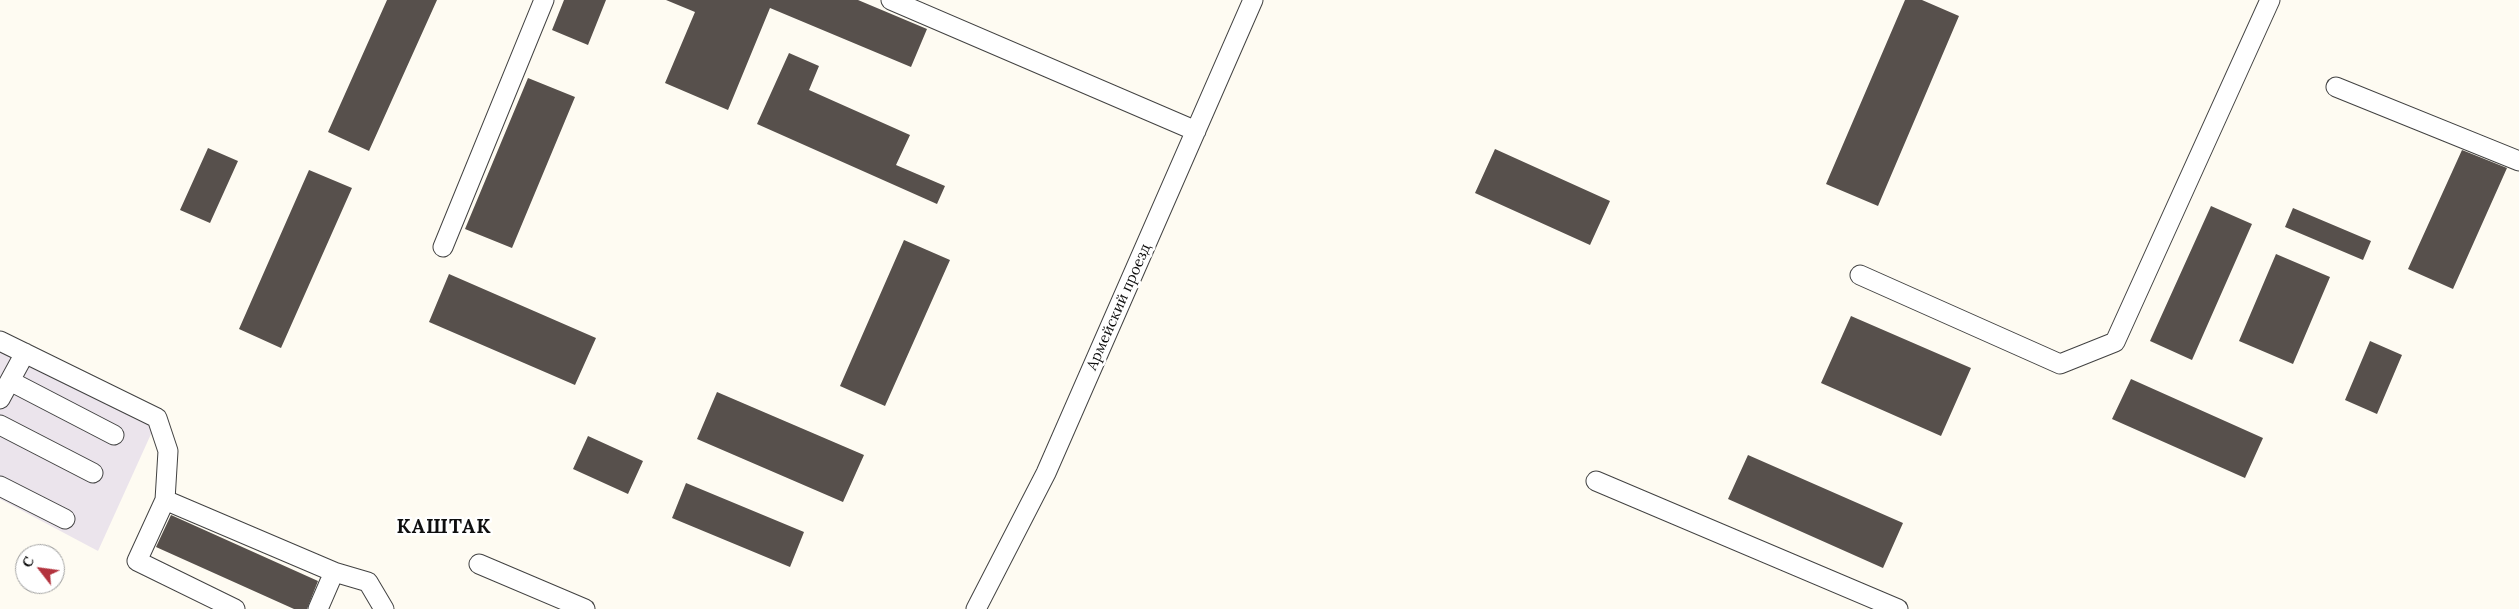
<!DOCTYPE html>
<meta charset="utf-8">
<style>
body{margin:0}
#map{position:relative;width:2519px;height:609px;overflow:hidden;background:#fefbf2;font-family:Lora,serif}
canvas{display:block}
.north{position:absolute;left:15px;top:544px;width:50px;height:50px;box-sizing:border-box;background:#fff;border:1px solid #9f9f9f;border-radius:50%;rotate:300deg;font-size:14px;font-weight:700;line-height:20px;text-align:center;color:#0f0f0f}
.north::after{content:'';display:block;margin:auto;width:18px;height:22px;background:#b3333e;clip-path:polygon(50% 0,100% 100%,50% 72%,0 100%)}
</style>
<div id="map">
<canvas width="2519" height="609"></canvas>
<div class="north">С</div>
</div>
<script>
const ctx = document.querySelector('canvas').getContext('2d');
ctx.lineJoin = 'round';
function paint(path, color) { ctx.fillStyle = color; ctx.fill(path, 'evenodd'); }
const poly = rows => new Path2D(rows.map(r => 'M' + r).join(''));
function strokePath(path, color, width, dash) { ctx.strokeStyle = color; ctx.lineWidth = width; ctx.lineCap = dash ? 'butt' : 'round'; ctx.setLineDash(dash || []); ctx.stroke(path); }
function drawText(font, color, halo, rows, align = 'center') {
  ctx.font = font + ' Lora,serif'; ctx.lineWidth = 5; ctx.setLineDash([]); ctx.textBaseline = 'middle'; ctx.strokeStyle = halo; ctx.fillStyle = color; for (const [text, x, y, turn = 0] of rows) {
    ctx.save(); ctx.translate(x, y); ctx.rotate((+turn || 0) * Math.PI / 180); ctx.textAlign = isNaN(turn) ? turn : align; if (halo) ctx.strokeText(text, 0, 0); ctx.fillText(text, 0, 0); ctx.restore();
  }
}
const industrial = poly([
 [0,347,156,423,98,551,0,499]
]);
const building = poly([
 [387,0,437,0,369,151,328,132],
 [564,0,606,0,588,45,552,30],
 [666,0,858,0,927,29,911,67,770,8,728,110,665,83,695,12],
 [1905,0,1922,0,1959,16,1878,206,1826,184],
 [789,53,819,66,809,90,910,135,896,165,945,186,937,204,757,124],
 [528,78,575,97,512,248,465,229],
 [208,148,238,161,210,223,180,210],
 [1495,149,1610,201,1590,245,1475,193],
 [2462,150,2507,168,2453,289,2408,269],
 [309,170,352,188,281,348,239,329],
 [2211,206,2252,224,2192,360,2150,341],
 [2293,208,2371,241,2363,260,2285,227],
 [904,240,950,260,885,406,840,386],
 [2276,254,2330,277,2293,364,2239,341],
 [449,274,596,338,575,385,429,322],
 [1851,316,1971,368,1941,436,1821,383],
 [2370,341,2402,355,2377,414,2345,400],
 [2131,379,2263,438,2245,478,2112,419],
 [717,392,864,455,843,502,697,439],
 [588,436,643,461,628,494,573,469],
 [1748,455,1903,523,1883,568,1728,499],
 [686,483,804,532,790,567,672,518],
 [171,515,318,581,307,609,294,609,156,547]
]);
const minor = poly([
 [891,0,1196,131],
 [2336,87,2519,161],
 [443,247,544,0],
 [1860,275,2060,364,2115,342,2270,0],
 [0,341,157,418,168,451,165,500],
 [10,381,114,435],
 [0,399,25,353],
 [0,425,93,473],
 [1596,481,1898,609],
 [0,486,65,519],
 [479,564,585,609],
 [235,609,137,561,165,500,334,572],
 [318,609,334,572,368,582,384,609],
 [976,609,1046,473,1253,0]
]);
const streetNames = [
 ["Армейский проезд",1119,307,-66]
];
const districtNames = [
 ["КАШТАК",444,527]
];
paint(industrial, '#ebe4ec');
paint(building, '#57504c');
strokePath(minor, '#424242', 21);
strokePath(minor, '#fff', 19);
drawText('15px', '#0f0f0f', '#fff', streetNames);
ctx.letterSpacing = '1px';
drawText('bold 20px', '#0f0f0f', '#fff', districtNames);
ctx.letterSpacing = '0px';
</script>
